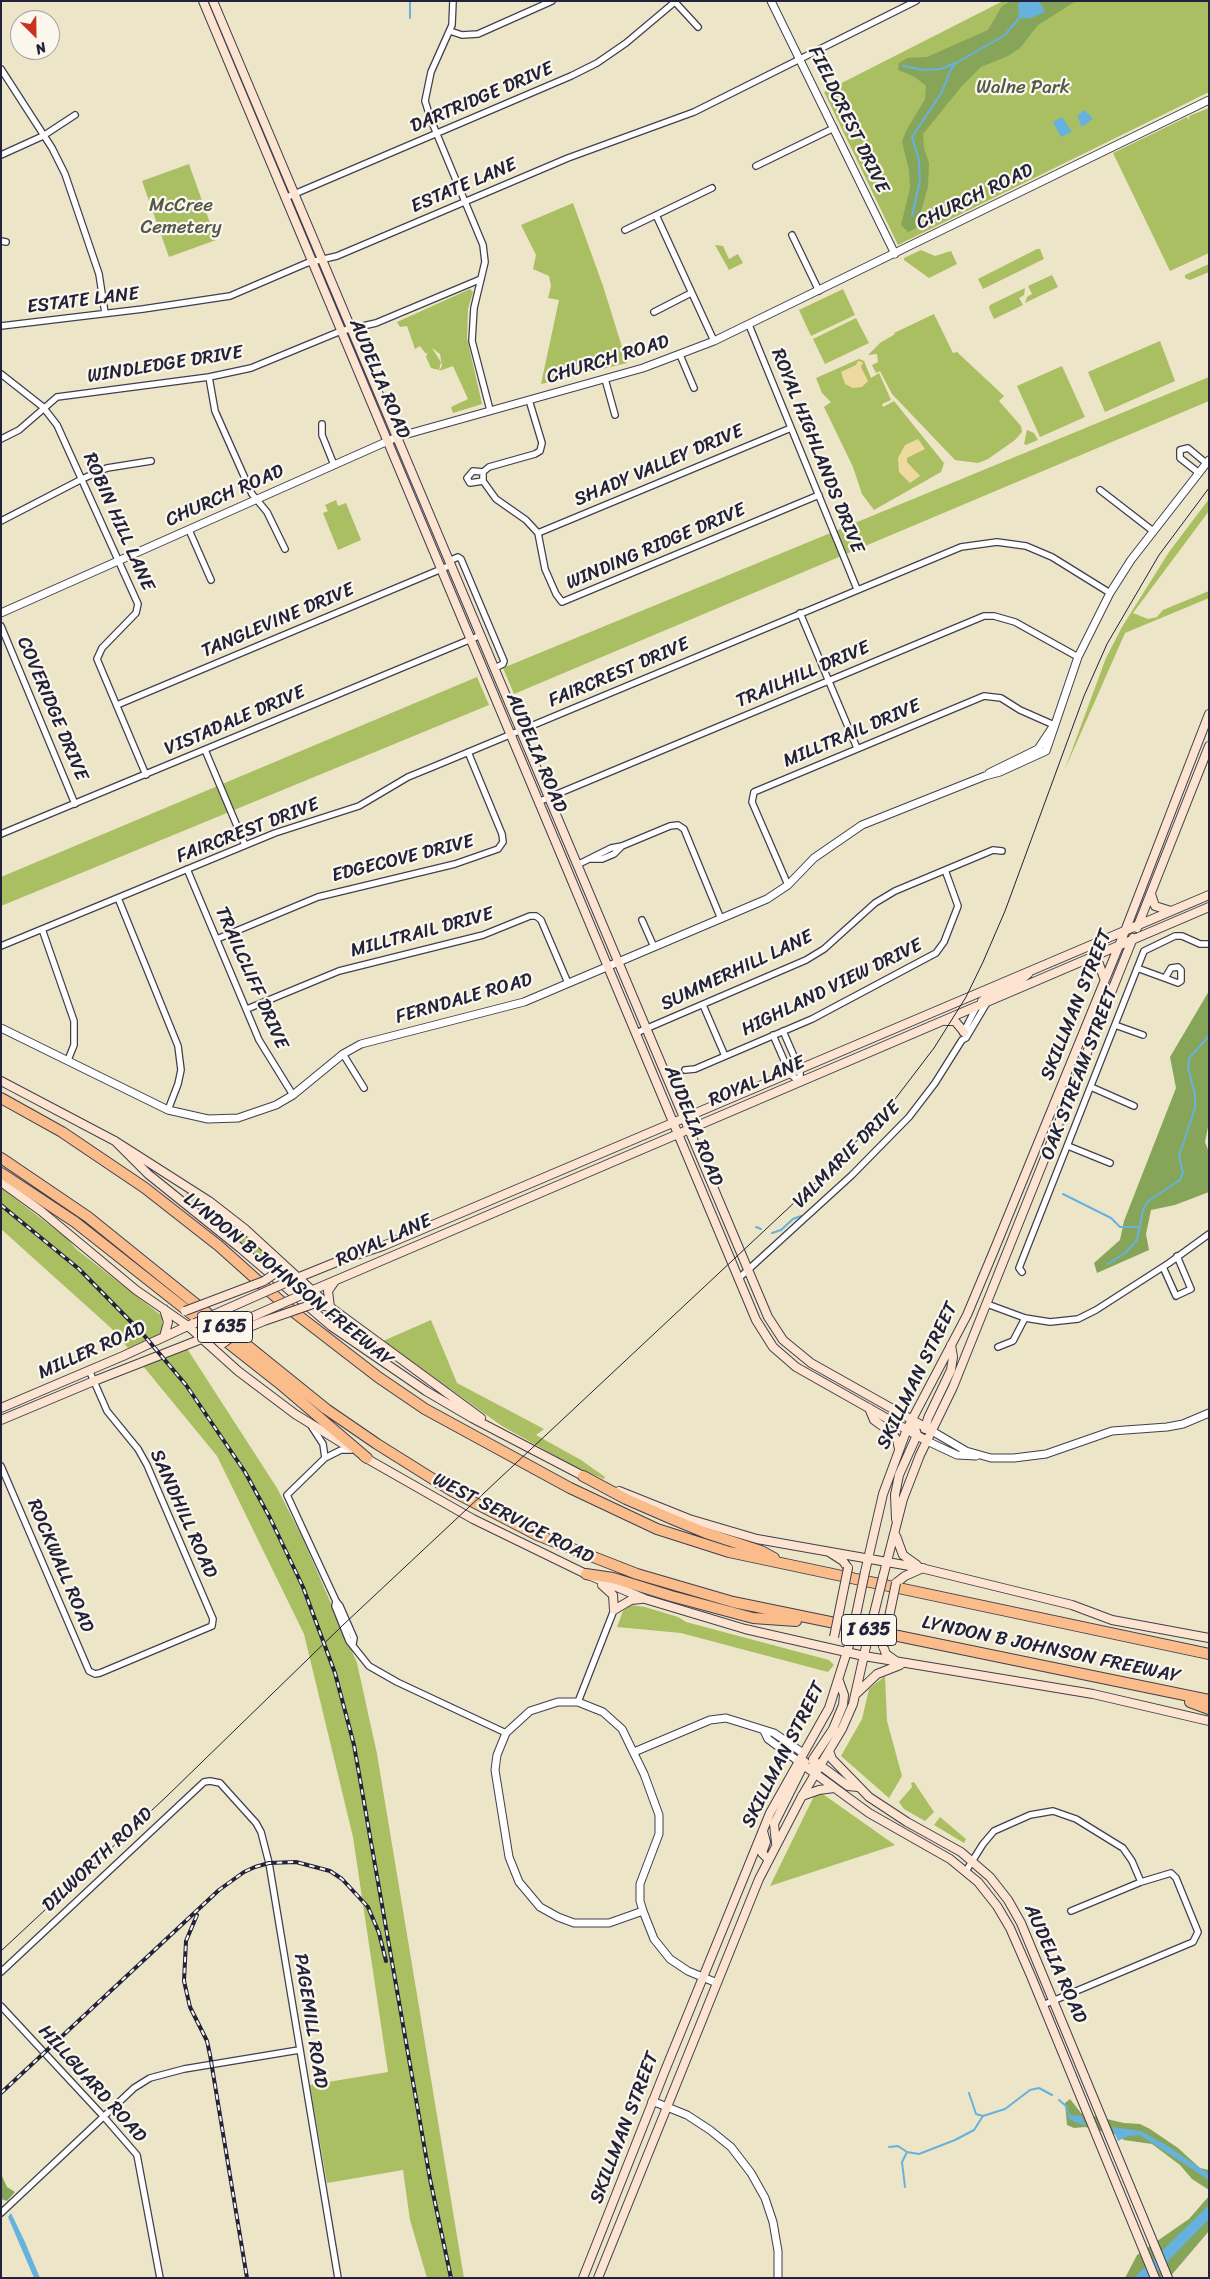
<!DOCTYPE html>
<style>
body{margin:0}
#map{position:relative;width:1210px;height:2279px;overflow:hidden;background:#ece5c7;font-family:Sriracha,sans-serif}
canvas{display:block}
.frame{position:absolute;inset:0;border:2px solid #22223b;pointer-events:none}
.north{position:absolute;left:10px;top:10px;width:50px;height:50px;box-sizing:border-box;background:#fbf7ec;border:1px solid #a4a2a5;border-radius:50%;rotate:157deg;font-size:14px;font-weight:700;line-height:20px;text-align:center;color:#22223b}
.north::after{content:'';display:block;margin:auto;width:18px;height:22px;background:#c8321e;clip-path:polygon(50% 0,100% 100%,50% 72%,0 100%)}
</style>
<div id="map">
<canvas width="1210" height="2279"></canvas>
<div class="frame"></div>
<div class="north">N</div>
</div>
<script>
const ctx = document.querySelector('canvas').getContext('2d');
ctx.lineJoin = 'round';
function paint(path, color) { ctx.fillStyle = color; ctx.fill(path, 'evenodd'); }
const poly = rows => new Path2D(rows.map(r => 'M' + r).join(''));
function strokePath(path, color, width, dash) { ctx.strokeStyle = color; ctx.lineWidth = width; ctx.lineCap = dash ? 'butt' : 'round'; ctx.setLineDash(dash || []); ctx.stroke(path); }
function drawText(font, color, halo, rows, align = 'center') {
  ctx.font = font + ' Sriracha,sans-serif'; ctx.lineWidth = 4.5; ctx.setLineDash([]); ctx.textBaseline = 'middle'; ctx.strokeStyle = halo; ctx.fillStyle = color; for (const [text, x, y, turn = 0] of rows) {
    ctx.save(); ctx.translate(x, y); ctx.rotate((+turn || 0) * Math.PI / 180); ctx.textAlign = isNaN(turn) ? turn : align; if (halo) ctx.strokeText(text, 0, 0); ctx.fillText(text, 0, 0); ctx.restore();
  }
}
const green = poly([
 [1003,1,1209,1,1209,92,898,245,824,92],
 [1209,108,1209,253,1170,271,1113,153,1187,117,1189,120,1189,116],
 [189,164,216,240,169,257,142,181],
 [573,203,603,286,627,363,541,384,559,300,548,298,551,286,549,276,533,269,536,255,521,225],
 [715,245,723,246,729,259,738,254,743,263,729,270],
 [1037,249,1040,249,1044,259,983,289,978,279],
 [921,250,935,256,951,251,957,264,929,278,904,260,904,258],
 [1209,264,1209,272,1190,280,1185,278,1185,275],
 [1052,275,1058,287,1025,303,1027,297,1032,294,1028,286],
 [1025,288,1024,295,1019,298,1023,305,994,319,989,308,990,305],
 [470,289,473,292,468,309,467,338,482,404,453,413,451,407,468,399,453,366,439,371,442,366,440,354,432,348,441,362,439,370,431,368,426,357,428,352,426,354,420,346,415,349,407,326,400,327,397,322],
 [843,289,855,315,811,336,799,310],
 [934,314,953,353,957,352,1004,396,999,401,1021,426,1022,432,1015,440,988,459,978,463,955,460,892,394,880,371,876,373,872,365,878,362,877,354,868,355,880,343,895,334,894,333],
 [856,318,869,343,825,364,813,339],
 [1160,341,1175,381,1105,412,1088,372],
 [859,359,864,361,871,378,879,373,891,400,882,404,883,407,894,401,944,463,941,472,874,510,862,494,853,467,824,407,831,402,822,393,816,378],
 [1062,366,1085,417,1040,437,1017,386],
 [1209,377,1209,401,514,694,503,668],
 [1027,430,1034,433,1038,440,1026,445,1024,444],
 [1209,499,1209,511,1133,613,1148,619,1157,617,1163,610,1209,591,1209,598,1125,633,1065,769,1106,658,1122,627,1169,552],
 [336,500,338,506,346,503,361,540,338,550,323,513,328,511,325,505],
 [477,677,489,705,1,906,1,877],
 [1,1188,68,1239,76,1249,162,1316,162,1329,160,1334,128,1348,111,1328,1,1229],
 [188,1192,229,1221,265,1252,259,1259,185,1196],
 [431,1320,457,1383,544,1429,536,1435,581,1460,605,1477,604,1479,575,1467,502,1426,383,1341],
 [186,1347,277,1488,302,1537,357,1663,377,1754,464,2278,427,2278,410,2220,403,2170,327,2183,310,2085,388,2072,353,1837,304,1634,217,1456,143,1366],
 [631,1605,645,1607,678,1617,686,1622,829,1660,834,1665,828,1672,681,1633,617,1627,623,1611],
 [885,1676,887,1721,902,1776,889,1798,841,1756,862,1719,869,1689],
 [914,1782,934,1812,925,1821,904,1809,899,1802,912,1787,911,1783],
 [817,1790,895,1845,770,1886],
 [940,1817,966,1839,964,1843,934,1825]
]);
const forest = poly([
 [1011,1,1076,1,1038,25,1020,48,1008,56,981,67,961,87,923,134,924,148,929,163,928,187,916,228,908,232,901,225,910,188,909,170,902,142,906,131,925,99,926,86,915,77,898,70,899,63,907,58,927,57,988,30,1002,6],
 [1209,991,1209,1122,1205,1142,1209,1152,1209,1192,1175,1205,1151,1210,1146,1234,1149,1250,1097,1273,1094,1263,1120,1240,1124,1221,1176,1088,1170,1057],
 [1070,2099,1081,2113,1124,2123,1140,2124,1150,2129,1178,2148,1200,2168,1209,2170,1209,2190,1192,2179,1180,2165,1152,2144,1124,2140,1118,2135,1085,2127,1074,2128,1067,2125,1065,2103],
 [1,2174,7,2187,15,2192,7,2201,1,2199],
 [1209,2196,1209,2231,1169,2278,1125,2278,1137,2255,1189,2219]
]);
const sand = poly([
 [858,361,863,362,861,367,868,381,862,387,853,388,845,384,841,372,856,365],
 [918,439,925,449,907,458,907,462,920,476,910,483,899,472,898,458,905,445]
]);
const water = poly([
 [1023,1,1039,1,1045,12,1031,18,1019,18,1018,4],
 [1085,110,1093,119,1082,127,1077,116],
 [1062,117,1072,132,1061,137,1053,122],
 [1068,2115,1081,2116,1086,2126,1070,2120],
 [1112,2127,1141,2131,1166,2145,1209,2174,1209,2180,1140,2135,1128,2136,1118,2141],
 [1209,2205,1209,2219,1169,2260,1151,2278,1134,2278],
 [11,2213,25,2242,40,2278,34,2278,8,2217]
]);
const stream = poly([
 [410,1,410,18],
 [903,66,923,70,941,69,955,63],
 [912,216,920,180,919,160,912,137,942,92,951,69,956,63,1005,35,1020,17],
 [1063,1194,1111,1218,1120,1227,1138,1227],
 [756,1227,761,1229],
 [772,1233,781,1230,793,1219,801,1216],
 [1108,1264,1125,1253,1137,1240,1143,1210,1148,1201,1180,1180,1183,1173,1179,1156,1195,1108,1195,1095,1188,1067,1190,1057,1209,1036],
 [969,2093,976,2114,983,2116,1005,2109,1030,2090,1039,2088,1052,2095],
 [1059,2100,1066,2106,1070,2118],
 [889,2147,898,2146,907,2152],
 [905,2187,902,2162,907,2152,919,2154,955,2140,974,2130,983,2116]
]);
const minor = poly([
 [453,1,452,25,431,72,425,101,431,120,483,245,485,262,474,308,472,341,490,410],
 [675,2,698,27],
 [450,31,462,35,478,34,552,1],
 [1,69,52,148,65,174,99,274,105,313],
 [1,155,43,136,75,115],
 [756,166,834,128],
 [285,198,571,76,597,63,626,43,676,1],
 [656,215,714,341],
 [625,230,712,188],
 [792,235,819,291],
 [1,241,6,242],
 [654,312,691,293],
 [749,325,857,589],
 [1,326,143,309,230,296,307,263,337,256,568,158,694,112,916,1],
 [680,355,694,388],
 [1,374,43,407,57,425,138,604,136,613,102,648,97,659,146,775],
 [209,377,215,411,252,494,267,512,285,549],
 [605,379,615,415],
 [529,400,542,443,540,451,535,454,489,467,483,472,483,481,496,499,526,520,538,533,545,569,556,594,562,602,819,495],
 [322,424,322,435,334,465],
 [1,439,19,430,57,397,209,377,251,368,341,331,376,323,481,279],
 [1199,473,1180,458,1180,450,1188,448,1206,463],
 [483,481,470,483,467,478,473,471,483,472],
 [1100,490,1153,531],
 [1,521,82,479,107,468,151,461],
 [189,530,211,580],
 [538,533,791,428],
 [449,561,458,557,461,559,504,661,503,664,495,668],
 [800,613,857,748],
 [1,626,75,804],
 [117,705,451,565],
 [205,750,245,845],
 [538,802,984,616,994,616,1015,622,1078,657],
 [1,834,481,635],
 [591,859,602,859,614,854,622,846],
 [577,865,611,848,622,846,670,826,678,825,684,829,721,919],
 [187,869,259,1040,293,1095],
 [788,885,752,802,754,792,984,696,1001,698,1020,710,1054,725],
 [118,898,178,1046,181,1070,178,1084,168,1110],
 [642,920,654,947],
 [42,929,74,1021,74,1045,68,1060],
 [217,939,318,897,455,864,498,849,503,842,502,834,468,752],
 [1,946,275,833,359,806,408,777,435,766,961,547,997,542,1026,546,1052,557,1110,593],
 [1137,968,1178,983,1181,981,1181,970,1178,967,1171,968,1165,978],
 [703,1005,725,1056],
 [247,1009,339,971,483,935,530,916,536,916,541,920,568,983],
 [1115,1025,1143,1035],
 [783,1031,800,1070,800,1082],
 [636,1033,806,960,824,949,875,903,895,891,993,850,1002,851],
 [963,1033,977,1006],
 [773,1035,790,1074,800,1082],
 [343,1054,364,1088],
 [685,1070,695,1069,812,1019,936,953,944,942,958,906,945,870],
 [1091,1087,1134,1106],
 [1068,1146,1110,1163],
 [1163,1267,1176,1296,1191,1289,1177,1256],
 [1022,1272,1019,1268,1144,951,1175,936,1182,936,1200,944,1209,944],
 [738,1279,852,1175,909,1117,935,1083,962,1040,966,1038,988,1001],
 [987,1304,1025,1318,1050,1322,1078,1319,1096,1310,1169,1263,1209,1234],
 [998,1347,1013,1341,1025,1318],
 [310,1424,323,1444,325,1458],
 [351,1450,341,1450,325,1458,287,1495,336,1601,340,1606,354,1638,353,1644],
 [1,1466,89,1671,95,1674,100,1673,212,1626,213,1619,147,1465,138,1449,107,1411,89,1370],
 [336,1601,335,1606,349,1641,369,1666,397,1682,506,1733],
 [578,1702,614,1610],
 [966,1871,983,1844,994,1831,1030,1815,1053,1811,1076,1819,1123,1848,1132,1861,1141,1882],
 [1,1972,204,1782,210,1781,220,1783,256,1823,261,1832,269,1863,338,2278],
 [1043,2005,1193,1942,1198,1932,1176,1878,1171,1873,1141,1882,1071,1911],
 [1,2006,104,2117,137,2155,160,2278],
 [1,2213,134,2088,150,2078,184,2069,299,2050]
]);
const tertiary = poly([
 [771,1,895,254],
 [1,613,397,437,643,368,714,341,1209,100],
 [989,773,1038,749,1054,725],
 [1,1028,168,1110,208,1119,238,1118,276,1105,293,1095,343,1054,361,1044,524,1002,767,899,788,885,814,858,862,825,985,776,1000,772,1046,751,1078,657,1110,593,1131,560,1209,460],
 [932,1431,966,1451,991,1458,1014,1458,1046,1454,1112,1431,1167,1427,1183,1424,1209,1413],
 [927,1441,957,1455,976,1456],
 [764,1731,768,1739,798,1761],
 [634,1752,710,1720,726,1718,774,1733,803,1753],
 [643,1911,609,1923,574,1923,558,1917,540,1907,519,1882,509,1857,495,1770,497,1755,506,1733,530,1711,558,1702,578,1702,603,1712,622,1729,644,1774,659,1815,659,1834,640,1884,640,1901,643,1911,654,1939,670,1959,688,1971,717,1983],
 [652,2101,687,2115,710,2130,731,2147,751,2173,765,2198,773,2222,778,2251,778,2278]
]);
const secondary = poly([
 [203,1,756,1320,773,1347,796,1367,927,1441],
 [213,1,768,1317,783,1340,811,1363,932,1431],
 [1151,894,1155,906,1171,911],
 [1137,928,1209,746],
 [1087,960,1099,964,1104,978],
 [982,1001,991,994,1018,982,1028,974],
 [946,1021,955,1021,964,1032],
 [1,1081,115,1141,209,1201,245,1229,330,1307,481,1418],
 [115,1141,148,1174,240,1248,331,1326,426,1391,472,1418,587,1478],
 [1,1182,41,1211,136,1290,188,1326,238,1371,295,1414,350,1448],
 [292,1280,344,1259,383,1246,1209,895],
 [306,1293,1209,907],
 [313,1304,330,1307,328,1291,335,1281],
 [164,1337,168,1322,164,1309],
 [1,1408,123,1356,192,1324],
 [869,1408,874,1420,892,1433,897,1440,899,1449],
 [1,1420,94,1381,204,1338],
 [925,1429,928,1418,951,1370,953,1357,951,1345],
 [364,1457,473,1519,586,1574,645,1599,745,1629,864,1656,1093,1694,1209,1721],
 [619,1491,689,1519,757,1539,921,1568,1072,1605,1112,1620,1209,1638],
 [896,1519,895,1495,899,1475,917,1435,912,1418],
 [896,1536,903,1555,917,1565],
 [829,1552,843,1561,848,1568],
 [865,1572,883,1494,907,1429,967,1315,993,1253,1125,931,1209,714],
 [883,1577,903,1499,920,1455,953,1387,1133,938],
 [896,1583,905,1576,923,1568],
 [602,1585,613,1595,614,1610],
 [614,1610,631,1600,641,1599],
 [883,1646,886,1654,896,1661],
 [857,1693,877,1674,900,1665],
 [829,1751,832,1759,869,1797,907,1822,961,1852,990,1877,1008,1900,1021,1923,1168,2278],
 [798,1761,869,1813,950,1859,978,1882,997,1906,1010,1928,1031,1976,1155,2278],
 [817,1763,848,1786,858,1787],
 [814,1774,813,1759,833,1729,843,1705,844,1695,839,1681],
 [802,1796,819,1790,834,1788],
 [763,1831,766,1842,762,1853,768,1859],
 [776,1843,774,1824,805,1762],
 [583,2278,664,2073,770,1813,829,1708,851,1639],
 [598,2278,759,1879,802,1796,842,1729,853,1704,867,1642]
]);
const motorway = poly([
 [1,1098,62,1132,145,1188,219,1246,286,1306,378,1377,425,1409,570,1488,657,1529,729,1552,1209,1654],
 [1,1158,88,1217,326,1409,377,1444,452,1491,537,1535,637,1574,733,1602,1209,1700],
 [1,1173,75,1222,279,1383,367,1458],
 [583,1476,626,1499,672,1519,706,1533,761,1551,774,1558],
 [586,1574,613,1578,671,1596,753,1618,796,1621],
 [1190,1702,1209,1709]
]);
const tram = poly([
 [1,1951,166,1797,343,1625,828,1171,889,1107,934,1048,966,997,983,962,1005,911,1084,696,1107,644,1159,555,1209,488]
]);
const rail = poly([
 [1,1205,79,1269,142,1333,186,1385,245,1472,270,1518,303,1587,335,1673,354,1745,430,2179,451,2278],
 [197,1915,186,1941,184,1981,190,2007,207,2041,210,2055,247,2278],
 [1,2093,219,1890,244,1872,255,1867,269,1863,296,1862,330,1871,342,1879,368,1907,379,1933,386,1961]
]);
const secondaryBridge = poly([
 [185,1311,264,1281,277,1272],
 [195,1323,292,1280],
 [211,1335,306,1293],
 [222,1344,240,1331,264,1321,313,1304],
 [834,1637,848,1568],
 [851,1639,865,1572],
 [867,1642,883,1577],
 [883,1646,896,1583]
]);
const shields = [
 [225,1327,55],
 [869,1630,55]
];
const shieldNames = [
 ["I 635",225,1327],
 ["I 635",869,1630]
];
const parkNames = [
 ["Walne Park",1023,88],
 ["McCree",181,206],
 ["Cemetery",181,228]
];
const streetNames = [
 ["DARTRIDGE DRIVE",482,98,-23],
 ["FIELDCREST DRIVE",848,120,64],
 ["ESTATE LANE",464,186,-23],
 ["CHURCH ROAD",975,197,-26],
 ["ESTATE LANE",83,301,-7],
 ["CHURCH ROAD",608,360,-17],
 ["WINDLEDGE DRIVE",165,365,-9],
 ["AUDELIA ROAD",379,379,67],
 ["ROYAL HIGHLANDS DRIVE",817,451,68],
 ["SHADY VALLEY DRIVE",659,466,-23],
 ["CHURCH ROAD",225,496,-24],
 ["ROBIN HILL LANE",118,522,66],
 ["WINDING RIDGE DRIVE",656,547,-23],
 ["TANGLEVINE DRIVE",278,621,-23],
 ["FAIRCREST DRIVE",619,673,-23],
 ["TRAILHILL DRIVE",803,675,-23],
 ["COVERIDGE DRIVE",52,709,67],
 ["VISTADALE DRIVE",235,721,-23],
 ["MILLTRAIL DRIVE",852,734,-23],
 ["AUDELIA ROAD",536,753,67],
 ["FAIRCREST DRIVE",248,831,-21],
 ["EDGECOVE DRIVE",403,859,-14],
 ["MILLTRAIL DRIVE",422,933,-15],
 ["SUMMERHILL LANE",737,971,-25],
 ["TRAILCLIFF DRIVE",251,978,66],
 ["HIGHLAND VIEW DRIVE",832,988,-26],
 ["FERNDALE ROAD",464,999,-16],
 ["SKILLMAN STREET",1077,1005,-68],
 ["OAK STREAM STREET",1080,1074,-69],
 ["ROYAL LANE",757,1082,-23],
 ["AUDELIA ROAD",693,1126,68],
 ["VALMARIE DRIVE",847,1155,-45],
 ["ROYAL LANE",384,1241,-24],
 ["LYNDON B JOHNSON FREEWAY",288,1280,39],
 ["MILLER ROAD",92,1351,-24],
 ["SKILLMAN STREET",918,1376,-64],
 ["SANDHILL ROAD",183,1514,66],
 ["WEST SERVICE ROAD",513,1519,27],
 ["ROCKWALL ROAD",60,1566,67],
 ["LYNDON B JOHNSON FREEWAY",1051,1650,12],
 ["SKILLMAN STREET",784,1755,-63],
 ["DILWORTH ROAD",98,1860,-43],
 ["AUDELIA ROAD",1055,1964,66],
 ["PAGEMILL ROAD",310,2021,81],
 ["HILLGUARD ROAD",92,2084,48],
 ["SKILLMAN STREET",625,2128,-69]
];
paint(green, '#aabe62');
paint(forest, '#87a558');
paint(sand, '#eeda9e');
paint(water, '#66b2df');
strokePath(stream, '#66b2df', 2);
strokePath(minor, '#403f50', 8);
strokePath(tertiary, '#403f50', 9);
strokePath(secondary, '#403f50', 10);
strokePath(motorway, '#403f50', 12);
strokePath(minor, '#fff', 5.5);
strokePath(tertiary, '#fff', 7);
strokePath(secondary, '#fde4d0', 8);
strokePath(motorway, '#f9bc8a', 10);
strokePath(tram, '#22223b', 1);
strokePath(rail, '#22223b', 4);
strokePath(rail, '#fbf7ec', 2, [5.5]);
strokePath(secondaryBridge, '#403f50', 10, []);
strokePath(secondaryBridge, '#fde4d0', 8);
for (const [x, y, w] of shields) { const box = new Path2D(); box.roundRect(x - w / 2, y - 15.5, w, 31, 4); ctx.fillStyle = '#fbf7ec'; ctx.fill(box); strokePath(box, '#22223b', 1); }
drawText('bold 18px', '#22223b', null, shieldNames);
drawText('19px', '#525949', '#fbf7ec', parkNames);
drawText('19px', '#22223b', '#fbf7ec', streetNames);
</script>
